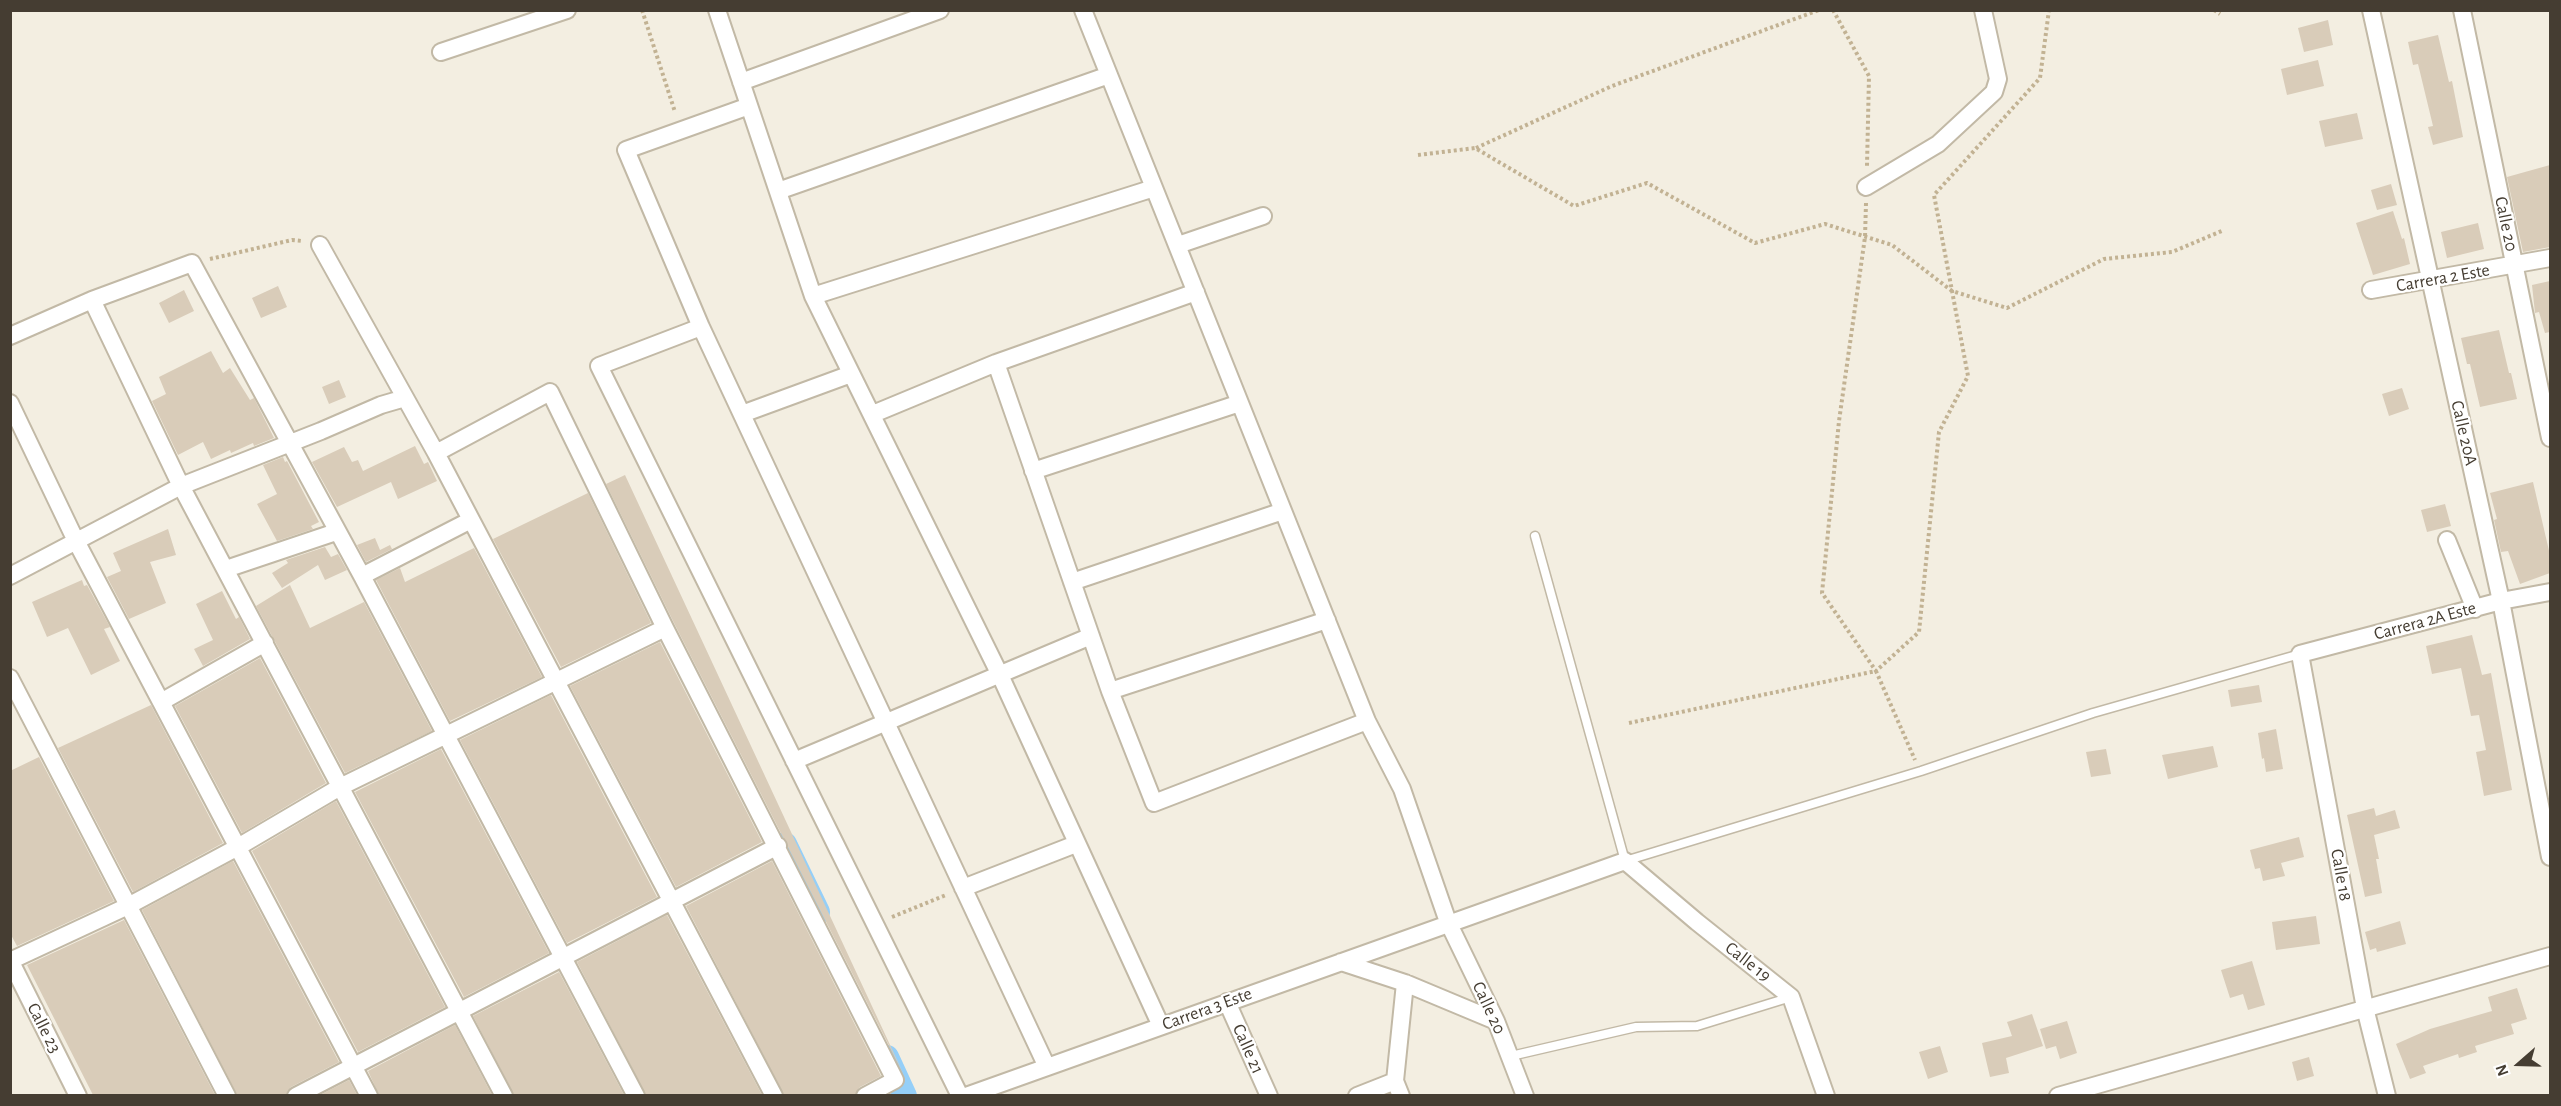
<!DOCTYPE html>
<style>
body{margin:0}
#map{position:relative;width:2561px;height:1106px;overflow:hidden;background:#f3eee1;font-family:"Alegreya Sans",sans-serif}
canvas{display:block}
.frame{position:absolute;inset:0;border:12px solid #453d32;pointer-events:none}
.north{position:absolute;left:2489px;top:1034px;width:60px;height:60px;-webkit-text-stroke:4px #fff;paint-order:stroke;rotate:250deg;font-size:16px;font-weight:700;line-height:24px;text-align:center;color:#453d32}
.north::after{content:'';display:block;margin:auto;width:21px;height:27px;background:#453d32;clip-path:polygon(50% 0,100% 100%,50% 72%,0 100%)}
</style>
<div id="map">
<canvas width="2561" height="1106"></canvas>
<div class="frame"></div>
<div class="north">N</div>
</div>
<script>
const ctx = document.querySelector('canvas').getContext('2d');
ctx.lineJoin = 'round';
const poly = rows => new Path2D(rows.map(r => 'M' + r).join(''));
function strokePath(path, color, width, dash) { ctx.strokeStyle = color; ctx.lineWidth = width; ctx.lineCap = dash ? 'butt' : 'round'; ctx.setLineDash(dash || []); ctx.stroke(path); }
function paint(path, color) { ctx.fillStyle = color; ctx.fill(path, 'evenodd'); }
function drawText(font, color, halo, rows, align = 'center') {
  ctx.font = font + ' "Alegreya Sans",sans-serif'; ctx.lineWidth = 4.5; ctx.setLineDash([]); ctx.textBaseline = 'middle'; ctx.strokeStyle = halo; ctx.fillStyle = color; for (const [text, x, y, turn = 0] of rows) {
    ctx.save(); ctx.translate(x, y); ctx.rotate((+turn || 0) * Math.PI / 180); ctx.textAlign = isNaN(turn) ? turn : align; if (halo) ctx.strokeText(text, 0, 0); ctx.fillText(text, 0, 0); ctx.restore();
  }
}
const canal = poly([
 [785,844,818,912],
 [887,1057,905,1096]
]);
const building = poly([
 [2328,20,2333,45,2304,52,2298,28],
 [2438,35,2449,82,2452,81,2463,137,2433,145,2428,127,2433,126,2418,64,2413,65,2408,42],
 [2318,60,2324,86,2287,95,2281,69],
 [2357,113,2363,139,2325,147,2319,121],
 [2550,165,2550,247,2523,252,2507,177],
 [2391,184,2397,205,2377,210,2371,190],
 [2393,211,2402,239,2404,238,2410,264,2373,275,2356,223],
 [2478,223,2484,249,2447,258,2441,232],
 [2550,281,2550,332,2545,333,2539,312,2535,313,2532,285],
 [278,286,287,307,261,318,252,298],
 [184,290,194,311,169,323,159,303],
 [2499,330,2509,373,2511,373,2517,399,2480,407,2470,364,2467,364,2461,338],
 [211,351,223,373,230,368,250,400,254,398,274,438,254,446,253,443,231,453,230,450,211,459,203,442,178,455,152,401,166,394,159,377],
 [339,380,346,397,329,404,322,387],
 [2402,388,2409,409,2389,416,2382,394],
 [415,446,424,464,428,462,437,481,398,499,391,482,337,507,312,462,344,447,352,462,358,460,363,471],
 [283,457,285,462,287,461,319,522,311,526,313,529,277,541,257,504,277,494,263,465],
 [625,475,904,1075,674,623,606,484],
 [2533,482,2550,555,2550,573,2520,584,2508,551,2501,552,2494,520,2497,519,2490,493],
 [588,493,651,623,561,667,493,539],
 [2445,504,2451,526,2427,532,2421,510],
 [168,529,176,555,150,562,166,603,129,619,107,577,121,571,113,553],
 [375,538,380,550,390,545,392,549,366,562,357,545],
 [325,547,331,557,338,554,347,570,325,580,318,565,282,588,272,573,288,563,286,560],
 [474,548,542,677,450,721,376,580,400,568,405,582],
 [82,580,84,586,87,585,110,627,104,629,120,661,91,675,68,628,47,637,32,602],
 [290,585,310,628,364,602,432,731,345,773,256,606],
 [222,591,236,619,239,617,250,639,203,666,194,649,213,640,196,604],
 [2472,635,2482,675,2491,673,2512,790,2484,796,2476,752,2486,750,2479,715,2471,716,2461,668,2432,674,2426,646],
 [660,642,762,842,676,887,570,686],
 [260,658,326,783,242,833,175,706],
 [2259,685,2262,702,2231,707,2228,690],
 [551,695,657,897,567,943,460,740],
 [151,705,223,843,133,892,58,748],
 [2276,729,2283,769,2266,772,2264,758,2262,759,2258,733],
 [2213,746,2218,767,2168,779,2162,755],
 [441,749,549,953,464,997,355,792],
 [2106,749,2111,774,2091,777,2086,752],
 [39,757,114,901,17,946,10,933,10,771],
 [336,801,445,1007,358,1052,252,851],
 [2374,808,2376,816,2395,810,2400,828,2374,835,2379,859,2376,859,2382,893,2365,897,2347,815],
 [2299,837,2304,857,2281,863,2285,876,2263,881,2260,868,2255,869,2250,850],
 [233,861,339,1062,291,1087,286,1095,237,1095,142,910],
 [772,861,881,1076,860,1087,855,1095,784,1095,686,906],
 [667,915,762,1095,646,1095,577,962],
 [2316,916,2320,944,2276,950,2272,922],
 [124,920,215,1095,93,1095,27,965],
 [2400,921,2406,944,2377,952,2376,948,2370,950,2365,932],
 [2252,961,2265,1005,2248,1010,2243,994,2230,998,2221,970],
 [559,972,624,1095,514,1095,473,1016],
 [2517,988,2527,1019,2511,1024,2514,1034,2475,1046,2477,1052,2459,1058,2458,1054,2423,1066,2426,1073,2410,1079,2396,1044,2430,1029,2492,1011,2488,997],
 [2032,1014,2043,1046,2006,1058,2009,1073,1990,1077,1982,1043,2012,1036,2007,1022],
 [2067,1021,2077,1053,2060,1059,2056,1046,2046,1049,2040,1029],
 [455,1025,492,1095,379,1095,368,1071],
 [1940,1046,1948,1072,1928,1079,1919,1052],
 [2309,1057,2314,1076,2297,1081,2292,1062],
 [349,1080,357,1095,320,1095]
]);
const path = poly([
 [642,10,675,112],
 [1833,10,1869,76,1867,166],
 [2214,10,2220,14],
 [1476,148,1612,86,1819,10],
 [1418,155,1475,148,1574,206,1647,183,1755,243,1825,224,1892,245,1952,291,2007,308,2104,259,2172,252,2224,230],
 [1866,203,1865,237,1839,421,1822,593,1876,671,1919,632,1939,432,1968,376,1934,195,2040,78,2049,10],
 [210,259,292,240,302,241],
 [1629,723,1876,671,1915,760],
 [892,917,946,895]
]);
const lane = poly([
 [1535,536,1625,861,1921,771,2093,713,2300,654],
 [1511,1056,1636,1027,1697,1026,1791,997]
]);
const street = poly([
 [717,10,813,296,1000,675,1161,1026],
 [1083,10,1367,721,1402,789,1448,922,1496,1021,1525,1096],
 [2371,10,2501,601,2550,857],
 [2462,10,2550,438],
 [441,52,567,10],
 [741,82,940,10],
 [749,106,626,150,701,327,1047,1067],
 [1866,187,1938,144,1994,92,1998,79,1983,10],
 [778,191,1109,75],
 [320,245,436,453,774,1096],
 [1178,245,1263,216],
 [2371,290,2550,258],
 [813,296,1154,188],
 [92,300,181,486,504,1096],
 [701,327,599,366,960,1096],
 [10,336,92,300,192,263,362,576,636,1096],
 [996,363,1110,691,1154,803,1367,721],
 [10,403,76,541,369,1096],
 [742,414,851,374],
 [873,414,996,363,1196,292],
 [436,453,550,392,665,628,895,1080,865,1096],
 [1033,471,1240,403],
 [2447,540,2475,609],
 [226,569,336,532],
 [10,576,181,486,321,431,381,405,405,398],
 [362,576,471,520],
 [1072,582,1283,511],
 [10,678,227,1096],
 [1110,691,1327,620],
 [161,702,265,643],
 [794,761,1091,636],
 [963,888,1076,844],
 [10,960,78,1096],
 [10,961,128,906,238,847,340,787,665,628],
 [1341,962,1405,983,1496,1021],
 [1227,1002,1269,1096],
 [296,1096,778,846],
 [966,1096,1625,861,1697,922,1791,997,1826,1096],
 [1357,1096,1395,1081],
 [1401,1096,1395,1081,1405,983],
 [2058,1096,2550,956],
 [2387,1096,2365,1008,2300,654,2501,601,2550,592]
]);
const streetNames = [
 ["Calle 20",2506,224,78],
 ["Carrera 2 Este",2443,278,-10],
 ["Calle 20A",2464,433,77],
 ["Carrera 2A Este",2425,621,-15],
 ["Calle 18",2341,875,80],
 ["Calle 19",1748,962,38],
 ["Calle 20",1489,1008,65],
 ["Carrera 3 Este",1207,1009,-20],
 ["Calle 23",44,1028,63],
 ["Calle 21",1248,1049,66]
];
strokePath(canal, '#95cff8', 24);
paint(building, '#d9ccb9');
strokePath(lane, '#c2b9a6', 11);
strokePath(street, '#c2b9a6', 20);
strokePath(path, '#c2b293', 4, [3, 3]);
strokePath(lane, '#fff', 8);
strokePath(street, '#fff', 16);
drawText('18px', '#453d32', '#fff', streetNames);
</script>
